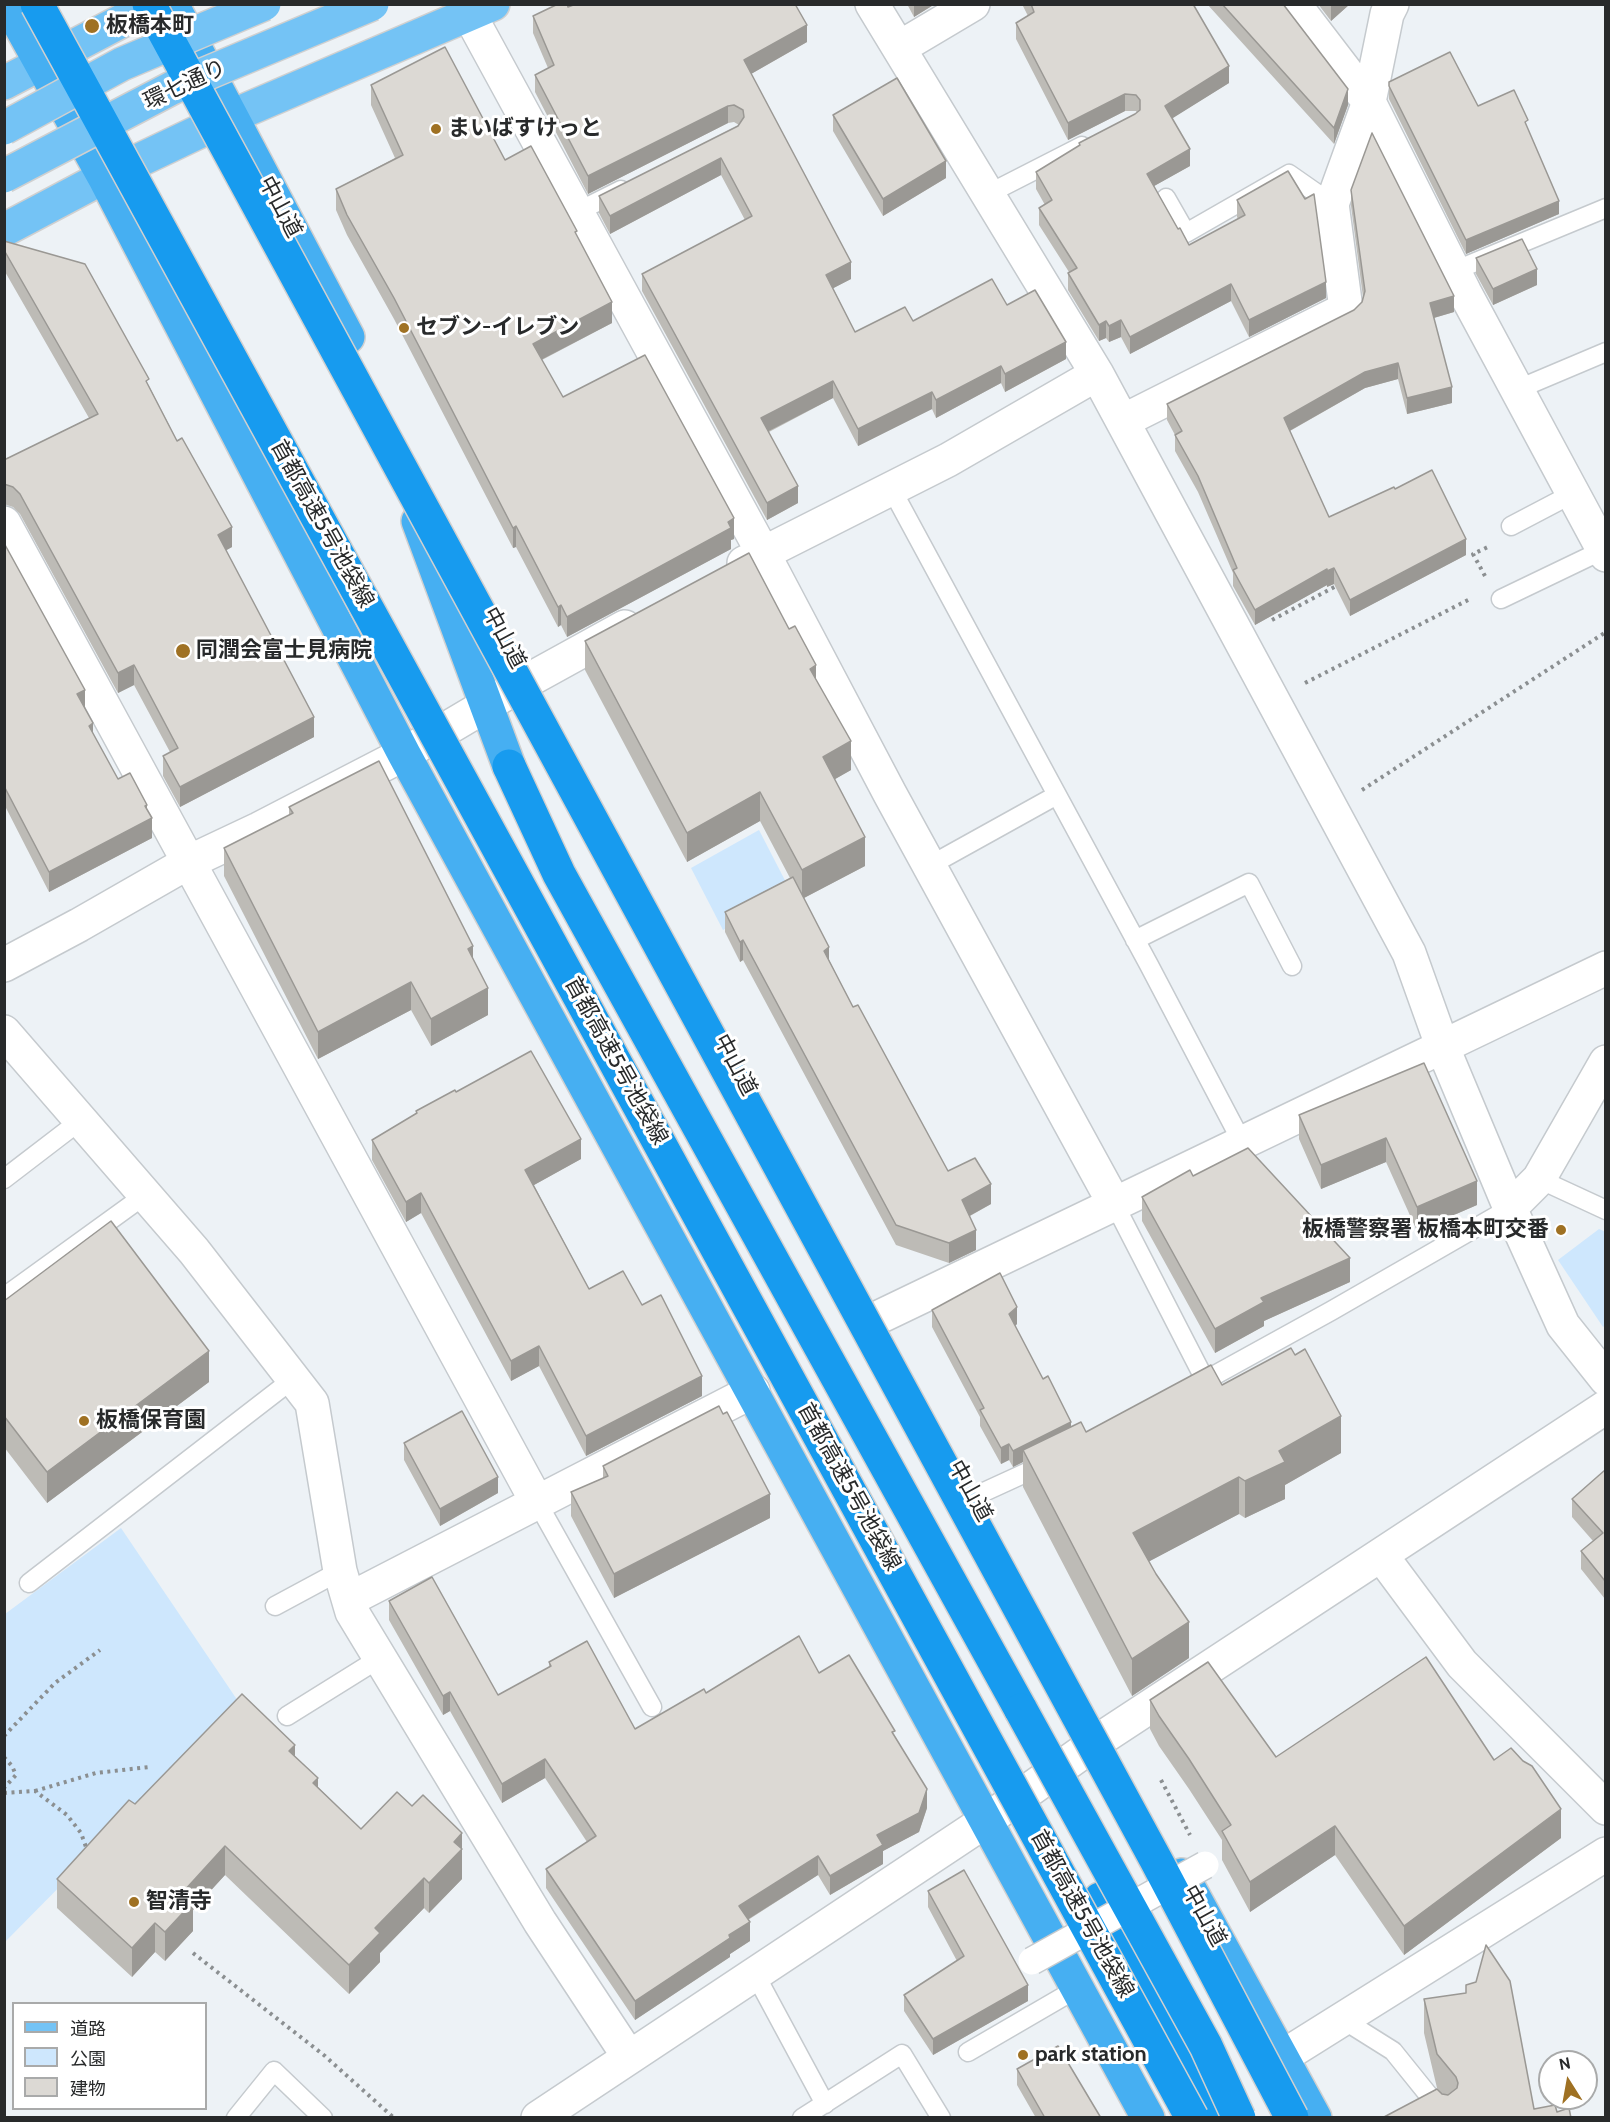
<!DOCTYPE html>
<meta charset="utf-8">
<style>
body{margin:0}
#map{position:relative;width:1610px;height:2122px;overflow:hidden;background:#edf2f6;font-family:Cabin,"Noto Sans JP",sans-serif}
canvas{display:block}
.frame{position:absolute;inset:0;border:6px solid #282a2b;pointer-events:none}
.legend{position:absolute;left:12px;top:2002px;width:195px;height:108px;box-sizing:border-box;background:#fff;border:2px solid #a9aaaa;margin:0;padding:8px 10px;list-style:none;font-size:18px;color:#282a2b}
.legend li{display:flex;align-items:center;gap:12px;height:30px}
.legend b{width:30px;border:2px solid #a9aaaa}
.north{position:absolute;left:1538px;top:2050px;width:60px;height:60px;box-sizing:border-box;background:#fff;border:2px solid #a9aaaa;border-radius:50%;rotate:349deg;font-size:16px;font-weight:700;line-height:24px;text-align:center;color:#282a2b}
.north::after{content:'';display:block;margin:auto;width:21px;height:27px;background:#9f7123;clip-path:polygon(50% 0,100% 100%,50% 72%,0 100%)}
</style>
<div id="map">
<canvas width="1610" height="2122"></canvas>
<div class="frame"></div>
<ul class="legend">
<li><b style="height:8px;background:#74c3f5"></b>道路</li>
<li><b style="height:16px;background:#cee7fd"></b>公園</li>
<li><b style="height:16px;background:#dcd9d4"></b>建物</li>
</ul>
<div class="north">N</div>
</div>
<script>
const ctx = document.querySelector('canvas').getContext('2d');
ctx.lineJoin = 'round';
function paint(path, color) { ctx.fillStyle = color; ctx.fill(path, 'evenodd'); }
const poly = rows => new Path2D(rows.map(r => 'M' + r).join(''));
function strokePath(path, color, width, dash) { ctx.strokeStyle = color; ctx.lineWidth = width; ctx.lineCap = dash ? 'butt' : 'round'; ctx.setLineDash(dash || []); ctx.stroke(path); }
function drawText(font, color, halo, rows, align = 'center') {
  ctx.font = font + ' Cabin,"Noto Sans JP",sans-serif'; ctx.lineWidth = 6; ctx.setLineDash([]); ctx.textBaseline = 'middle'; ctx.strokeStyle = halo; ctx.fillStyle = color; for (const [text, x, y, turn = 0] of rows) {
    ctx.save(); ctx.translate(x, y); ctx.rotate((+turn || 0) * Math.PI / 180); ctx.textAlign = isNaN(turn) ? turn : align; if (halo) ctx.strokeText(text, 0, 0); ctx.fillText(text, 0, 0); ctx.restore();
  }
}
const green = poly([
 [759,830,792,894,723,930,691,868],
 [1599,1229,1606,1232,1606,1325,1603,1327,1558,1260],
 [121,1528,240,1704,5,1942,5,1614]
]);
const path = poly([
 [1485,576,1473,554,1490,546],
 [1272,620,1340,584],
 [1305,683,1472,598],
 [1362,790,1606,632],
 [4,1736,55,1683,100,1650],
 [4,1757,12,1766,16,1775,4,1788],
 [1161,1780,1190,1835],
 [35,1791,96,1773,149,1767],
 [4,1793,35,1791,67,1815,81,1833,86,1847],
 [193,1953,325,2056,394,2118]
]);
const service = poly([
 [988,194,1082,146],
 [1166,198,1186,233,1289,174,1332,204],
 [577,212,621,190],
 [1454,271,1606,208],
 [1516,390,1606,352],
 [891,488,1149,965,1243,1144],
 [1511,526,1572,494],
 [1501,599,1603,550],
 [929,866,1057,795],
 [1135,940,1249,883,1292,966],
 [4,1179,81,1120],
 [1539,1179,1606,1210],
 [1115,1205,1205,1380],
 [4,1297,145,1195],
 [1195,1386,1331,1311,1510,1208],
 [973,1497,1045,1464],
 [537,1502,652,1707],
 [29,1583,293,1379],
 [275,1606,340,1571],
 [287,1716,380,1658],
 [755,1974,825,2104],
 [1342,2019,1393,2051,1447,2118],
 [968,2052,1078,1988],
 [236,2118,274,2071,323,2118],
 [802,2118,902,2054,941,2118]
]);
const minor = poly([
 [872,4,1097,374,1409,953,1443,1048,1510,1208,1563,1325,1606,1379],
 [1294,4,1369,102,1465,293,1606,555],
 [469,14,763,553,890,794,1115,1205],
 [899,48,973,4],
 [1123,421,1346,309,1332,204,1369,102,1387,14,1392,4],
 [4,523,537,1502],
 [744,563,948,460,1097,374],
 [4,965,79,925,189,862,259,829,404,754,527,681,625,627],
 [4,1032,194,1251,312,1403,340,1571,352,1612,540,1922,629,2057],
 [1510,1208,1539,1179,1606,1062],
 [873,1320,1606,968],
 [1381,1555,1462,1664,1606,1808],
 [350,1599,753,1391],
 [1282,2057,1606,1854],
 [538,2118,987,1820,1105,1736,1606,1407]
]);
const primary = poly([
 [4,83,154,4],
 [4,230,104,177,232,116,493,4]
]);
const trunk = poly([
 [8,4,104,177,404,754,1148,2118],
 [172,4,348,337],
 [418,521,509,766],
 [1182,1875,1315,2118]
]);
const motorway = poly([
 [509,766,559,874,1021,1710],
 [1100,1899,1221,2118]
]);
const pedestrianBridge = poly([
 [1032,1961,1205,1865]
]);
const primaryBridge = poly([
 [4,128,122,64,264,4],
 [4,176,172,88,372,4]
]);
const motorwayBridge = poly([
 [37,4,1192,2118],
 [149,4,1156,1860,1292,2118],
 [1021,1710,1206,2046,1239,2118]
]);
const wall = poly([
 [907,4,935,4,914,17],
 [1022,4,1193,4,1229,83,1172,118,1190,166,1154,186,1178,229,1189,245,1238,219,1237,217,1237,200,1326,298,1249,337,1231,301,1130,354,1121,337,1109,342,1106,338,1099,341,1068,290,1068,273,1069,272,1039,225,1039,208,1045,205,1036,189,1036,172,1079,146,1079,143,1137,113,1136,111,1125,111,1068,140,1016,39,1016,23,1028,16],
 [1207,4,1283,4,1348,105,1334,144],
 [1318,4,1350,4,1331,21],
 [568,7,807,42,751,74,851,279,833,288,855,332,913,321,1007,305,1066,359,1005,392,1001,383,936,418,932,409,858,446,833,398,769,432,798,503,767,520,642,291,642,274,745,220,721,175,610,234,599,213,599,196,739,125,734,122,728,123,588,194,535,92,535,75,548,68,533,33,533,16],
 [371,85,505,160,577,236,612,323,542,360,563,397,734,539,731,540,731,549,567,637,561,625,558,627,516,547,513,548,394,319,347,235,336,210,336,189,395,158,371,105],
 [1389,86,1478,106,1528,129,1559,214,1466,254,1389,99],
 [833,115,946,178,883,216,833,131],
 [1351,190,1454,312,1434,318,1452,403,1407,414,1398,379,1365,388,1290,431,1329,517,1395,489,1466,555,1350,616,1334,584,1327,587,1327,585,1255,625,1233,586,1233,573,1198,492,1175,451,1175,435,1167,420,1167,404,1354,310,1362,302,1363,297,1351,206],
 [4,241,149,386,232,547,226,550,314,737,180,807,163,776,163,756,170,752,134,685,118,693,20,514,13,507,4,504,4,460,89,418,4,270],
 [1476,258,1537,285,1493,305,1476,274],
 [4,543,85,707,93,734,118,779,147,809,152,838,49,892,5,806],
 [585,641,816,681,851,770,835,779,865,866,804,898,829,960,853,1007,948,1171,991,1204,970,1216,976,1250,949,1263,896,1245,743,960,740,962,725,932,725,912,790,878,760,821,687,862,585,670],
 [289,807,473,959,488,1015,431,1046,411,1010,318,1059,224,876,224,848,289,815],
 [1424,1063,1477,1205,1417,1231,1386,1162,1321,1189,1299,1139,1299,1115],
 [456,1092,581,1159,534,1185,589,1289,642,1305,702,1396,586,1456,539,1366,511,1381,421,1213,406,1222,372,1160,372,1140,416,1114,416,1111],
 [1193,1176,1350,1282,1264,1321,1264,1326,1215,1353,1142,1221,1142,1197],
 [4,1301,209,1382,47,1503,4,1447],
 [932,1310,1017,1324,1015,1326,1043,1379,1071,1427,1086,1432,1222,1385,1341,1453,1285,1485,1285,1499,1245,1518,1239,1514,1149,1561,1189,1658,1132,1696,1023,1487,1023,1462,1013,1467,1009,1460,1001,1464,980,1426,980,1417,932,1327],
 [404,1443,498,1493,440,1526,404,1460],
 [603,1466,770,1518,614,1598,571,1516,571,1492,603,1478],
 [1605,1470,1605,1599,1581,1569,1581,1551,1593,1541,1572,1517,1572,1499],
 [389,1601,498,1695,549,1667,549,1662,635,1729,706,1693,819,1673,895,1737,927,1808,919,1832,883,1851,883,1864,830,1895,818,1875,748,1920,750,1941,730,1954,730,1957,635,2020,546,1888,546,1869,587,1842,545,1778,502,1803,450,1711,443,1715,389,1620],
 [1150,1700,1276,1757,1494,1760,1561,1838,1404,1955,1335,1855,1250,1912,1222,1860,1222,1840,1189,1789,1159,1746,1150,1729],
 [295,1756,318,1787,361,1829,412,1806,462,1833,462,1879,429,1913,424,1908,380,1953,380,1962,349,1994,225,1875,193,1910,193,1931,165,1961,155,1952,132,1977,57,1908,57,1879,135,1804],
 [928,1891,1028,2001,933,2055,904,2011,904,1995,957,1961,928,1907],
 [1424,1999,1534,2109,1557,2112,1571,2118,1384,2118,1441,2093,1437,2088,1424,2033],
 [1017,2069,1101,2118,1036,2118,1017,2085]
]);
const shadedWall = poly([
 [914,4,935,4,914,17],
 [1331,4,1350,4,1331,21],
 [807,25,807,42,744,78,744,60],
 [1229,66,1229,83,1165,123,1165,106],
 [1348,89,1348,105,1334,144,1334,128],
 [1125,94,1125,111,1068,140,1068,123],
 [728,106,728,123,588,194,588,176],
 [1190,149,1190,166,1147,190,1147,174],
 [721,158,721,175,610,234,610,216],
 [946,161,946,178,883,216,883,199],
 [1559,201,1559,214,1466,254,1466,240],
 [851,262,851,279,826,292,826,275],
 [1537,269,1537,285,1493,305,1493,289],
 [1326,282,1326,298,1249,337,1249,320],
 [1231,284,1231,301,1130,354,1130,337],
 [1454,296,1454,312,1430,319,1430,303],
 [612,302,612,323,533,364,533,344],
 [1121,320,1121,337,1109,342,1109,326],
 [1106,321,1106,338,1099,341,1099,325],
 [1066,342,1066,359,1005,392,1005,374],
 [1398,363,1398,379,1365,388,1284,434,1284,418,1365,372],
 [1001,366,1001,383,936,418,936,400],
 [833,381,833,398,761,435,761,418],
 [1452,387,1452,403,1407,414,1407,398],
 [932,392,932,409,858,446,858,429],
 [798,486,798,503,767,520,767,503],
 [734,518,734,539,731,540,731,549,567,637,567,617],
 [516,526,516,547,513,548,513,528],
 [232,527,232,547,218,555,218,535],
 [1466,539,1466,555,1350,616,1350,600],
 [1334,568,1334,584,1327,587,1327,571],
 [1327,569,1327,585,1255,625,1255,610],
 [561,605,561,625,558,627,558,607],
 [134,665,134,685,118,693,118,673],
 [816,665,816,695,810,669],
 [85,690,85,710,77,694],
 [314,717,314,737,180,807,180,787],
 [93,723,93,743,89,726],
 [851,741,851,770,823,786,823,757],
 [4,786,5,786,4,806],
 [760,792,760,821,687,862,687,833],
 [147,805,147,821,152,818,152,838,49,892,49,872],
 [865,837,865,866,802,899,802,870],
 [743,940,743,960,740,962,740,942],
 [473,946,473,974,468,949],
 [829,947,829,967,824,951],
 [411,982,411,1010,318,1059,318,1032],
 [488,988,488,1015,431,1046,431,1019],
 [1386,1138,1386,1162,1321,1189,1321,1165],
 [581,1139,581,1159,525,1190,525,1170],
 [1477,1181,1477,1205,1417,1231,1417,1207],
 [991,1184,991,1204,962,1220,962,1200],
 [421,1193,421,1213,406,1222,406,1202],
 [976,1230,976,1250,949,1263,949,1243],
 [1350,1258,1350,1282,1264,1321,1264,1326,1215,1353,1215,1329,1261,1298],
 [1017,1307,1017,1324,1009,1331,1009,1314],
 [539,1346,539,1366,511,1381,511,1361],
 [209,1351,209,1382,47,1503,47,1472],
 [702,1376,702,1396,586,1456,586,1436],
 [1341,1416,1341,1453,1285,1485,1285,1499,1245,1518,1245,1481,1279,1451],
 [1071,1422,1071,1438,1023,1450,1023,1462,1013,1467,1013,1451],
 [1009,1444,1009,1460,1001,1464,1001,1448],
 [498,1477,498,1493,440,1526,440,1509],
 [1239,1477,1239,1514,1133,1570,1133,1533],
 [770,1494,770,1518,614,1598,614,1574],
 [1189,1622,1189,1658,1132,1696,1132,1659],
 [450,1692,450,1711,443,1715,443,1696],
 [295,1745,295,1774,289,1751],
 [545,1759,545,1778,502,1803,502,1784],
 [318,1778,318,1807,313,1783],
 [927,1789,927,1808,919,1832,883,1851,883,1864,830,1895,830,1876,877,1835],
 [1561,1809,1561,1838,1404,1955,1404,1926],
 [1335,1826,1335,1855,1250,1912,1250,1882],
 [462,1833,462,1879,429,1913,429,1883,454,1842],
 [225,1846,225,1875,193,1910,193,1931,165,1961,165,1932,183,1892],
 [818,1856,818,1875,739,1925,739,1906],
 [424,1878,424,1908,380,1953,380,1962,349,1994,349,1965,375,1928],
 [750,1922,750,1941,730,1954,730,1957,635,2020,635,2001,729,1935],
 [155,1923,155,1952,132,1977,132,1948],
 [1028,1985,1028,2001,933,2055,933,2039]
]);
const building = poly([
 [558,4,567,4,568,7,576,4,795,4,807,25,744,60,851,262,826,275,855,332,905,307,913,321,992,279,1007,305,1035,290,1066,342,1005,374,1001,366,936,400,932,392,858,429,833,381,761,418,798,486,767,503,642,274,752,216,721,158,610,216,599,196,738,126,744,117,743,110,734,105,728,106,588,176,535,75,554,65,533,16,558,4],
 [1031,4,1193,4,1229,66,1165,106,1190,149,1147,174,1178,229,1180,228,1189,245,1245,215,1237,200,1288,171,1305,199,1314,194,1326,282,1249,320,1231,284,1130,337,1121,320,1109,326,1106,321,1099,325,1068,273,1077,268,1039,208,1052,200,1036,172,1080,145,1079,143,1135,114,1140,110,1140,100,1136,95,1125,94,1068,123,1016,23,1034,12,1031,4],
 [1222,4,1283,4,1348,89,1334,128,1222,4],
 [445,47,505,160,531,146,577,231,575,232,612,302,533,344,563,397,645,355,734,518,728,522,731,528,567,617,561,605,558,607,516,526,513,528,394,298,347,215,336,189,403,155,371,85,445,47],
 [1450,52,1478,106,1514,90,1528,120,1525,122,1559,201,1466,240,1389,86,1389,82,1450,52],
 [897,78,946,161,883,199,833,115,897,78],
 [1372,133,1454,296,1430,303,1452,387,1407,398,1398,363,1365,372,1284,418,1329,517,1394,487,1395,489,1432,470,1466,539,1350,600,1334,568,1327,571,1327,569,1255,610,1233,570,1237,568,1198,476,1175,435,1182,431,1167,404,1354,310,1362,302,1365,291,1351,190,1372,133],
 [1522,239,1537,269,1493,289,1476,258,1522,239],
 [4,241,85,264,149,379,146,381,177,441,182,438,232,527,218,535,314,717,180,787,163,756,178,748,134,665,118,673,20,494,13,487,4,484,4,460,98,414,4,250,4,241],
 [4,543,85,690,77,694,93,723,89,726,118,779,130,773,147,805,145,806,152,818,49,872,4,786,4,543],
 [749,553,789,629,795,626,816,665,810,669,851,741,823,757,865,837,802,870,760,792,687,833,585,641,749,553],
 [379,761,473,946,468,949,488,988,431,1019,411,982,318,1032,224,848,293,813,289,807,379,761],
 [793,877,829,947,824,951,853,1007,858,1005,948,1171,975,1158,991,1184,962,1200,976,1230,949,1243,896,1225,743,940,740,942,725,912,793,877],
 [531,1051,581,1139,525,1170,589,1289,623,1271,642,1305,661,1295,702,1376,586,1436,539,1346,511,1361,421,1193,406,1202,372,1140,417,1113,416,1111,455,1090,456,1092,531,1051],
 [1424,1063,1477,1181,1417,1207,1386,1138,1321,1165,1299,1115,1424,1063],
 [1248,1148,1350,1258,1261,1298,1264,1302,1215,1329,1142,1197,1190,1170,1193,1176,1248,1148],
 [111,1221,209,1351,47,1472,4,1416,4,1301,111,1221],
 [1000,1273,1017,1307,1009,1314,1043,1379,1048,1376,1071,1422,1013,1451,1009,1444,1001,1448,980,1410,984,1408,932,1310,1000,1273],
 [1291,1348,1295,1355,1305,1349,1341,1416,1279,1451,1285,1462,1245,1481,1239,1477,1133,1533,1156,1574,1189,1622,1132,1659,1023,1450,1081,1422,1086,1432,1211,1365,1222,1385,1291,1348],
 [719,1406,723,1414,727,1412,770,1494,614,1574,571,1492,608,1476,603,1466,719,1406],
 [462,1411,498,1477,440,1509,404,1443,462,1411],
 [1605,1470,1605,1581,1581,1551,1603,1533,1572,1499,1605,1470],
 [432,1577,498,1695,551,1666,549,1662,587,1641,635,1729,704,1689,706,1693,799,1636,819,1673,849,1655,895,1731,892,1732,927,1789,919,1813,877,1835,883,1845,830,1876,818,1856,739,1906,750,1922,729,1935,730,1938,635,2001,546,1869,596,1836,545,1759,502,1784,450,1692,443,1696,389,1601,432,1577],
 [1426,1657,1494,1760,1511,1748,1523,1761,1532,1766,1561,1809,1404,1926,1335,1826,1250,1882,1222,1831,1231,1825,1189,1759,1159,1716,1150,1700,1208,1662,1276,1757,1426,1657],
 [242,1694,295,1745,289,1751,318,1778,313,1783,361,1829,397,1792,412,1806,423,1795,462,1833,454,1842,462,1849,429,1883,424,1878,375,1928,380,1933,349,1965,225,1846,183,1892,193,1902,165,1932,155,1923,132,1948,57,1879,129,1800,135,1804,242,1694],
 [964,1870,1028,1985,933,2039,904,1995,964,1956,928,1891,964,1870],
 [1486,1945,1510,1981,1534,2109,1555,2105,1557,2112,1569,2108,1571,2118,1384,2118,1384,2117,1437,2089,1442,2094,1448,2095,1457,2088,1458,2083,1456,2077,1437,2054,1424,1999,1466,1993,1466,1985,1476,1982,1486,1945],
 [1058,2046,1101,2118,1045,2118,1017,2069,1058,2046]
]);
const markers = [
 [92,26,8,"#9f7123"],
 [436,129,6,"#9f7123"],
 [404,328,6,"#9f7123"],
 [183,651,8,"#9f7123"],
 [1561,1230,6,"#9f7123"],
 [84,1421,6,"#9f7123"],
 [134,1902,6,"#9f7123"],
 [1023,2055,6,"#9f7123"]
];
const poiNames = [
 ["板橋本町",106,26],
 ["まいばすけっと",448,129],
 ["セブン-イレブン",416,328],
 ["同潤会富士見病院",196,651],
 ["板橋警察署 板橋本町交番",1549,1230,"right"],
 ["板橋保育園",96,1421],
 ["智清寺",146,1902],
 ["park station",1035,2055]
];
const streetNames = [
 ["環七通り",185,85,-25],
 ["中山道",280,207,62],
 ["首都高速5号池袋線",322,524,61],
 ["中山道",504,638,62],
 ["首都高速5号池袋線",616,1061,61],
 ["中山道",735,1065,62],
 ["首都高速5号池袋線",849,1487,61],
 ["中山道",970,1491,61],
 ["首都高速5号池袋線",1082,1914,61],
 ["中山道",1204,1916,61]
];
paint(green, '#cee7fd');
strokePath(service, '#c5cace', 21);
strokePath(minor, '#c5cace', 36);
strokePath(primary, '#d0d0d0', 36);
strokePath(trunk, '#d0d0d0', 36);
strokePath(motorway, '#d0d0d0', 36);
strokePath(path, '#8b8f91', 4, [3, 4.5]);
strokePath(service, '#fff', 18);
strokePath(minor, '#fff', 33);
strokePath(primary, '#74c3f5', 33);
strokePath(trunk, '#46aff2', 33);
strokePath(motorway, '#179bef', 33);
strokePath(pedestrianBridge, '#c5cace', 30, []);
strokePath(primaryBridge, '#d0d0d0', 36, []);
strokePath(motorwayBridge, '#d0d0d0', 36, []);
strokePath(pedestrianBridge, '#fff', 27);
strokePath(primaryBridge, '#74c3f5', 33);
strokePath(motorwayBridge, '#179bef', 33);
paint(wall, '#bdbbb6');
paint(shadedWall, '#9a9894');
paint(building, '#dcd9d4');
strokePath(building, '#9a9894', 1.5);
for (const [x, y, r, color] of markers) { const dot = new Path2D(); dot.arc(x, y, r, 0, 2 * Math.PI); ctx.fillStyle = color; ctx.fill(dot); strokePath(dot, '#fff', 2); }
drawText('bold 22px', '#282a2b', '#fff', poiNames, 'left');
drawText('22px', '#282a2b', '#fff', streetNames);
</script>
